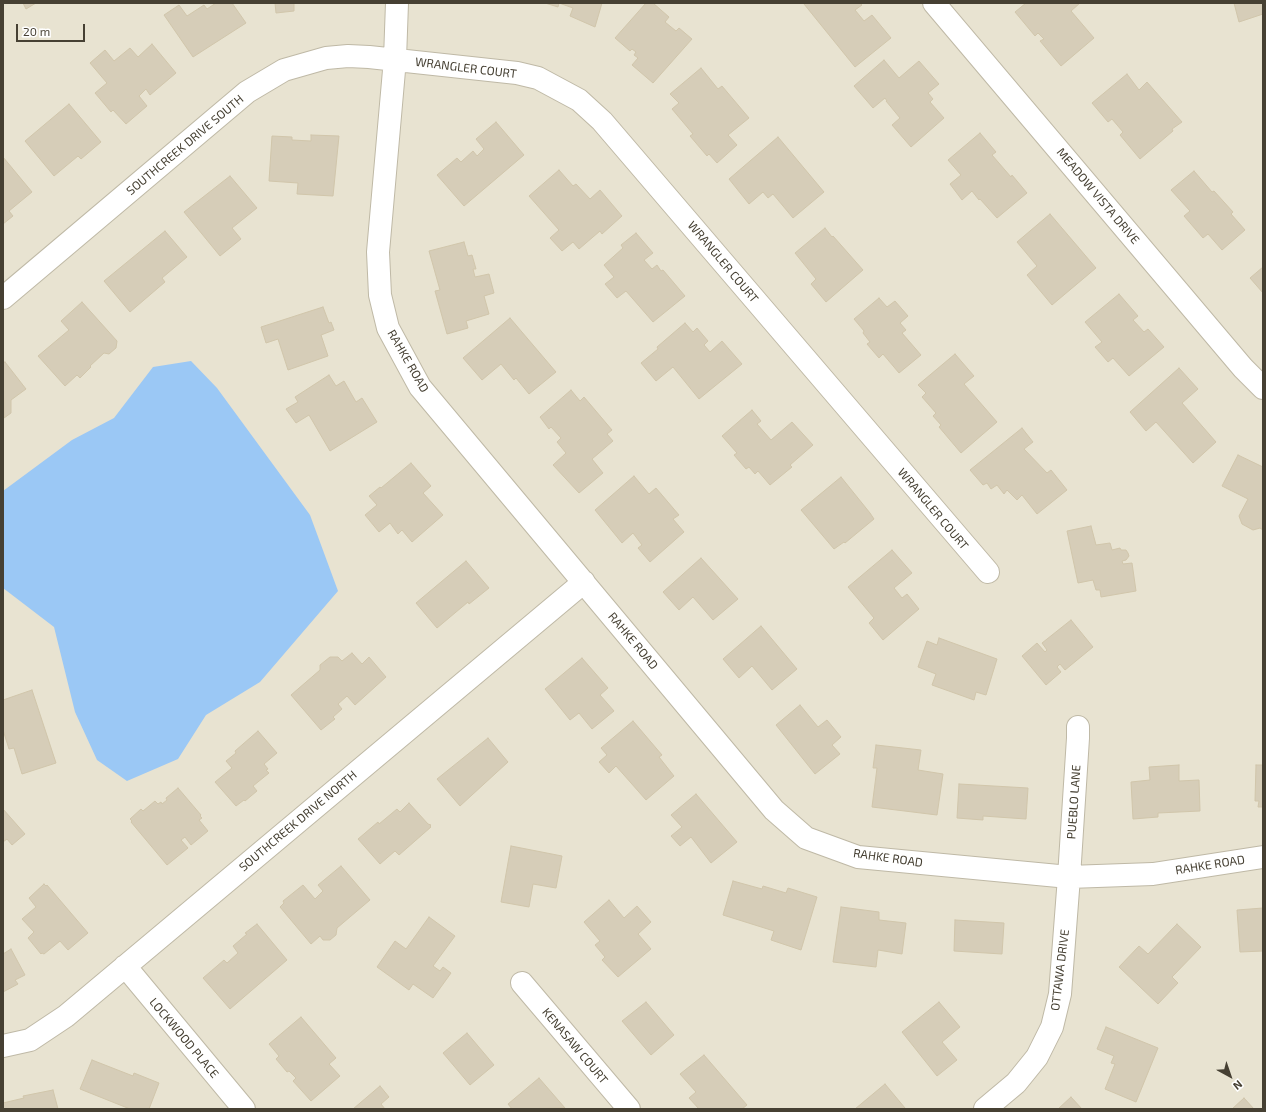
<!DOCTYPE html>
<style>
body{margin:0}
#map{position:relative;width:1266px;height:1112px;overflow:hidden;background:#f3f0e4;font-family:"Exo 2",sans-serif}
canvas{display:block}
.frame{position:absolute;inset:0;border:4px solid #464033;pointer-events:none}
.north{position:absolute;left:1210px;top:1056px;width:40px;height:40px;-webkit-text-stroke:3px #fff;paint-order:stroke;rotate:140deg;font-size:11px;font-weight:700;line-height:16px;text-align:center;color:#464033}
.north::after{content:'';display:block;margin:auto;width:14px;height:18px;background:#464033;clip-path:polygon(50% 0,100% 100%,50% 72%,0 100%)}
.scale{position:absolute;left:16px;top:24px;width:69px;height:18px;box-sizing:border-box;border:2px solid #464033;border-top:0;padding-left:5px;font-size:12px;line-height:14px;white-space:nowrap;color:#464033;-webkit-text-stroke:3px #fff;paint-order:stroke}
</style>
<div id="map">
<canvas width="1266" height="1112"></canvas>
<div class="frame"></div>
<div class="north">N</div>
<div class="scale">20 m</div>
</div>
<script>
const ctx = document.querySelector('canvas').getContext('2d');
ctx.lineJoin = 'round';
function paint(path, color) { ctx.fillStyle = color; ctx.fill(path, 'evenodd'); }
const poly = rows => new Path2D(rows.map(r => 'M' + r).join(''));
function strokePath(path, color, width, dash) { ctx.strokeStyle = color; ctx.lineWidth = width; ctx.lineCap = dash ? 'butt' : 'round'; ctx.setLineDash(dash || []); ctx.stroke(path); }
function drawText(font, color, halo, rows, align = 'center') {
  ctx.font = font + ' "Exo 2",sans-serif'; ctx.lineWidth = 4; ctx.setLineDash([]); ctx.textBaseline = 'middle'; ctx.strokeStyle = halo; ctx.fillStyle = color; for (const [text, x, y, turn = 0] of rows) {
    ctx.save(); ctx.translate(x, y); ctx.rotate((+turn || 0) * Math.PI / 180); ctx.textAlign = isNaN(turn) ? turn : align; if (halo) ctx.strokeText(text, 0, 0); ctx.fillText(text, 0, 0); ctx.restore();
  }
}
const residential = poly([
 [3,3,1263,3,1263,1109,3,1109]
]);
const water = poly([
 [191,361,217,388,310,515,338,591,260,682,206,715,178,759,127,781,97,760,75,712,54,627,3,588,3,491,72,440,114,418,153,367]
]);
const building = poly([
 [23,3,36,3,26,9,23,3],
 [216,3,232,3,246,23,193,57,164,15,179,5,187,16,204,5,207,9,216,3],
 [275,3,294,3,294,11,276,13,275,3],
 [545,3,602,3,595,27,570,16,573,8,559,3,558,7,545,3],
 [646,3,653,3,669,17,665,22,676,31,679,28,692,39,653,83,632,65,638,58,634,55,636,52,632,49,630,51,615,38,646,3],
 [805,3,860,3,862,5,855,10,864,21,872,15,891,38,855,67,804,4,805,3],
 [1026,3,1080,3,1071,11,1094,38,1061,66,1040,41,1044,39,1038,33,1035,36,1015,12,1026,3],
 [1234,3,1263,3,1263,14,1239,22,1234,3],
 [152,44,176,73,150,95,146,89,139,96,147,106,126,124,113,110,111,112,95,93,107,83,90,63,105,50,114,61,130,48,138,57,152,44],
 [884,60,899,78,919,61,939,84,928,93,933,99,930,102,944,118,911,147,892,125,900,118,886,101,887,101,885,98,873,108,854,86,884,60],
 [701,68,718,89,722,86,749,118,728,135,737,145,717,163,709,154,707,156,690,136,693,134,672,109,679,103,670,94,701,68],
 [1127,74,1139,90,1147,82,1182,122,1172,129,1173,131,1140,159,1120,135,1123,132,1112,119,1108,122,1092,103,1127,74],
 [69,104,101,142,81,159,78,156,54,176,25,141,69,104],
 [496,122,524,155,464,206,437,175,457,158,461,162,473,151,477,156,484,149,476,139,496,122],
 [980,133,996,152,992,155,1011,177,1012,175,1027,193,997,218,980,199,979,200,972,191,962,200,950,184,961,175,948,160,980,133],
 [311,135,339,136,333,196,297,194,298,183,269,181,272,136,292,137,292,140,311,141,311,135],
 [778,137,824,192,793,218,773,194,768,198,763,192,749,204,729,179,778,137],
 [3,157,32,192,9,211,13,216,3,224,3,157],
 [559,170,573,186,576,184,590,199,600,190,622,216,602,234,600,231,579,249,573,242,562,251,550,238,559,230,529,196,559,170],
 [1194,171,1212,192,1214,191,1233,212,1231,214,1245,230,1222,250,1208,234,1203,238,1184,216,1190,211,1171,190,1194,171],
 [230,176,257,208,232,228,241,239,220,256,184,212,230,176],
 [1050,214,1096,268,1052,305,1027,275,1037,266,1017,242,1050,214],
 [825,228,832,237,833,236,863,270,826,302,811,284,816,279,795,253,825,228],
 [165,231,187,257,162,278,165,282,130,312,104,281,165,231],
 [636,233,653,253,644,260,652,269,657,265,661,271,663,270,685,296,653,322,626,291,617,298,605,284,614,277,604,265,623,248,621,245,636,233],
 [464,242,468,256,472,255,476,269,473,269,475,277,489,274,494,293,484,296,489,314,466,321,468,328,447,334,435,291,440,290,429,251,464,242],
 [1263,267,1263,293,1250,278,1263,267],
 [1119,294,1138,316,1133,320,1144,332,1148,329,1164,347,1129,376,1113,358,1108,362,1095,347,1102,342,1085,322,1119,294],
 [879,298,887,307,895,301,908,316,900,323,906,330,902,333,921,355,899,373,883,354,879,358,867,344,870,342,863,333,864,331,854,319,879,298],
 [82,302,117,341,116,348,109,354,104,353,90,366,91,367,80,378,77,375,65,386,38,356,69,330,61,321,82,302],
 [323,307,329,323,331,322,334,330,321,335,328,356,288,370,278,339,266,343,261,327,323,307],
 [510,318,556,372,529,394,516,378,514,380,501,364,482,380,463,358,510,318],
 [685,323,693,332,697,328,708,341,704,345,710,352,722,341,742,364,699,399,673,367,656,381,641,363,658,349,657,347,685,323],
 [955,354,974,376,964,384,997,422,961,453,939,427,941,425,933,416,936,413,922,397,926,393,918,385,955,354],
 [5,362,26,389,11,400,11,413,4,418,3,363,5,362],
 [1179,368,1198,389,1182,403,1216,442,1193,463,1156,422,1146,431,1130,412,1179,368],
 [329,375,336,386,344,381,356,402,362,398,377,422,330,451,309,415,296,423,286,409,298,402,295,397,329,375],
 [571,390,580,401,584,397,612,430,607,434,613,441,592,459,603,473,579,493,553,465,566,453,557,442,561,438,551,427,549,429,540,417,571,390],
 [752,410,761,421,757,424,771,440,792,422,813,445,790,465,792,467,770,485,758,471,755,474,749,467,746,469,734,455,737,453,722,436,752,410],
 [1022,428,1033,442,1024,449,1047,473,1051,470,1067,490,1037,514,1022,495,1017,500,1007,490,1004,494,997,485,991,489,987,483,983,485,970,470,1022,428],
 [1238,455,1263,467,1263,530,1260,528,1253,530,1242,524,1239,516,1248,499,1222,486,1238,455],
 [411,463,431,486,423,493,443,515,412,542,402,530,398,534,390,523,379,532,365,515,377,505,369,496,380,487,381,488,411,463],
 [634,476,649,494,656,488,679,515,673,519,684,532,650,562,638,548,642,545,633,533,622,543,595,510,634,476],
 [841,477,870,513,874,519,845,543,844,542,834,549,801,510,841,477],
 [1091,526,1096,545,1110,543,1112,550,1120,548,1121,550,1126,550,1128,553,1129,556,1126,560,1122,561,1123,564,1132,563,1136,591,1101,597,1100,590,1096,590,1093,580,1078,583,1067,531,1091,526],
 [892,550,912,573,894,588,902,598,907,594,919,609,883,640,869,623,874,618,848,587,892,550],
 [701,558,738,599,713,620,693,597,679,610,663,592,701,558],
 [466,561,489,588,469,604,468,602,437,628,416,603,466,561],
 [1071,620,1093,647,1065,670,1060,664,1057,667,1061,672,1046,685,1022,656,1037,643,1045,652,1047,650,1042,643,1071,620],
 [761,626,797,669,772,690,752,666,739,678,723,659,761,626],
 [939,638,997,659,986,695,976,692,974,700,932,685,936,674,918,667,927,641,937,645,939,638],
 [352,653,362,664,369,657,386,677,355,705,347,696,338,704,342,709,333,717,335,719,321,730,291,695,320,670,320,665,330,657,338,657,342,661,352,653],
 [582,658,608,688,600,695,614,711,592,729,579,713,570,720,545,689,582,658],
 [32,690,56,763,22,774,14,748,9,749,3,730,3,700,32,690],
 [800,705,818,727,827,720,841,737,832,745,840,754,815,774,776,725,800,705],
 [633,721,662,755,659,757,674,776,646,800,616,766,609,773,599,762,607,755,601,748,633,721],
 [258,731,277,753,264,764,268,769,266,770,269,773,253,786,257,791,245,801,244,800,236,806,215,782,232,768,226,761,236,753,235,751,258,731],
 [488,738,508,762,460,806,437,779,488,738],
 [876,745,921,750,918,770,943,774,937,815,872,807,877,768,873,768,876,745],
 [1179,765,1179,781,1199,780,1200,811,1158,813,1158,817,1133,819,1131,782,1150,780,1149,767,1179,765],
 [1256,765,1263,765,1263,807,1258,807,1259,801,1255,801,1256,765],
 [959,784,1028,788,1026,819,983,816,983,820,957,818,959,784],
 [178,788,201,815,200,816,202,818,199,820,208,831,191,845,185,837,181,840,188,848,167,865,131,822,132,821,130,819,141,809,143,811,155,801,158,804,161,802,162,804,167,800,166,798,178,788],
 [696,794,737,842,711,863,691,837,680,846,671,836,682,827,671,815,696,794],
 [409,803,428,824,431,825,430,826,431,827,399,855,395,851,380,864,358,839,378,822,379,824,397,809,400,812,409,803],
 [3,809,25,834,12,845,7,839,3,842,3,809],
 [511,846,562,856,556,888,533,884,529,907,501,902,511,846],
 [341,866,370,900,337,928,336,935,330,940,323,940,320,936,311,944,280,907,284,903,283,901,303,885,315,899,323,891,318,885,341,866],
 [733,881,762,889,763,886,786,893,788,888,817,897,801,950,771,940,774,931,723,915,733,881],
 [44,884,46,886,47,885,88,933,68,950,60,941,44,954,42,953,41,954,28,938,34,932,22,919,36,907,29,898,44,884],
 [609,900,624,918,637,906,651,922,638,934,651,949,618,977,602,960,605,957,595,945,600,941,584,922,609,900],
 [841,907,879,912,879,920,906,923,902,954,878,950,876,967,833,962,841,907],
 [1263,908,1263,951,1240,952,1237,910,1263,908],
 [429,917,455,936,433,966,440,971,443,967,451,973,433,998,413,984,409,990,377,967,395,941,406,949,429,917],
 [955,920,1004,923,1002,954,954,951,955,920],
 [257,924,287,960,230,1009,203,978,224,960,227,963,238,953,233,946,247,934,245,933,257,924],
 [1177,924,1201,947,1172,977,1178,983,1158,1004,1119,967,1139,946,1148,954,1177,924],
 [11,949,25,975,15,980,18,984,3,992,3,954,11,949],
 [646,1002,674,1035,651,1055,622,1021,646,1002],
 [939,1002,960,1027,942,1042,957,1060,937,1076,902,1032,939,1002],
 [301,1017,336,1058,329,1064,340,1076,311,1101,293,1081,296,1078,289,1071,287,1072,276,1059,279,1056,269,1044,301,1017],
 [1106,1027,1158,1048,1136,1102,1105,1089,1115,1064,1111,1063,1114,1056,1097,1049,1106,1027],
 [467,1033,494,1065,470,1085,443,1053,467,1033],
 [704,1055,747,1105,742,1109,699,1109,689,1098,696,1092,680,1074,704,1055],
 [92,1060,133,1076,134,1073,159,1083,149,1109,130,1109,80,1089,92,1060],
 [539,1078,565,1108,512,1109,508,1104,539,1078],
 [885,1084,905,1108,904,1109,855,1109,885,1084],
 [380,1086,389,1097,381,1104,385,1109,353,1109,380,1086],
 [53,1090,58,1109,3,1109,3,1103,24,1098,23,1096,53,1090],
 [1071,1097,1082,1109,1058,1109,1071,1097],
 [1244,1098,1254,1109,1232,1109,1244,1098]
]);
const minor = poly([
 [397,3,395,59,378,252,380,295,388,328,420,387,774,810,806,838,858,857,1069,877,1153,874,1263,857],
 [934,3,1243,368,1263,388],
 [3,298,247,92,284,70,326,58,348,56,369,57,517,73,538,78,579,100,602,121,988,572],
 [125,966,244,1109],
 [522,983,629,1109],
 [3,1046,30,1040,66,1016,584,582],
 [985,1109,1016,1083,1037,1057,1052,1027,1060,994,1069,877,1078,738,1078,727]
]);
const streetNames = [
 ["WRANGLER COURT",466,68,7],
 ["SOUTHCREEK DRIVE SOUTH",185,145,-40],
 ["MEADOW VISTA DRIVE",1098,196,50],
 ["WRANGLER COURT",723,262,50],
 ["RAHKE ROAD",408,361,60],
 ["WRANGLER COURT",933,509,50],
 ["RAHKE ROAD",633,641,50],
 ["PUEBLO LANE",1074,802,-86],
 ["SOUTHCREEK DRIVE NORTH",298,821,-40],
 ["RAHKE ROAD",888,858,8],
 ["RAHKE ROAD",1210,865,-9],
 ["OTTAWA DRIVE",1060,970,-83],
 ["LOCKWOOD PLACE",184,1038,50],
 ["KENASAW COURT",575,1046,50]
];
paint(residential, '#e8e3d1');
paint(water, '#9bc8f5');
paint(building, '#d6cdb8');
strokePath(building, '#d1c6ab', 1);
strokePath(minor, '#bfb9a6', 24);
strokePath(minor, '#fff', 22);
drawText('12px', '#464033', '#fff', streetNames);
</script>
